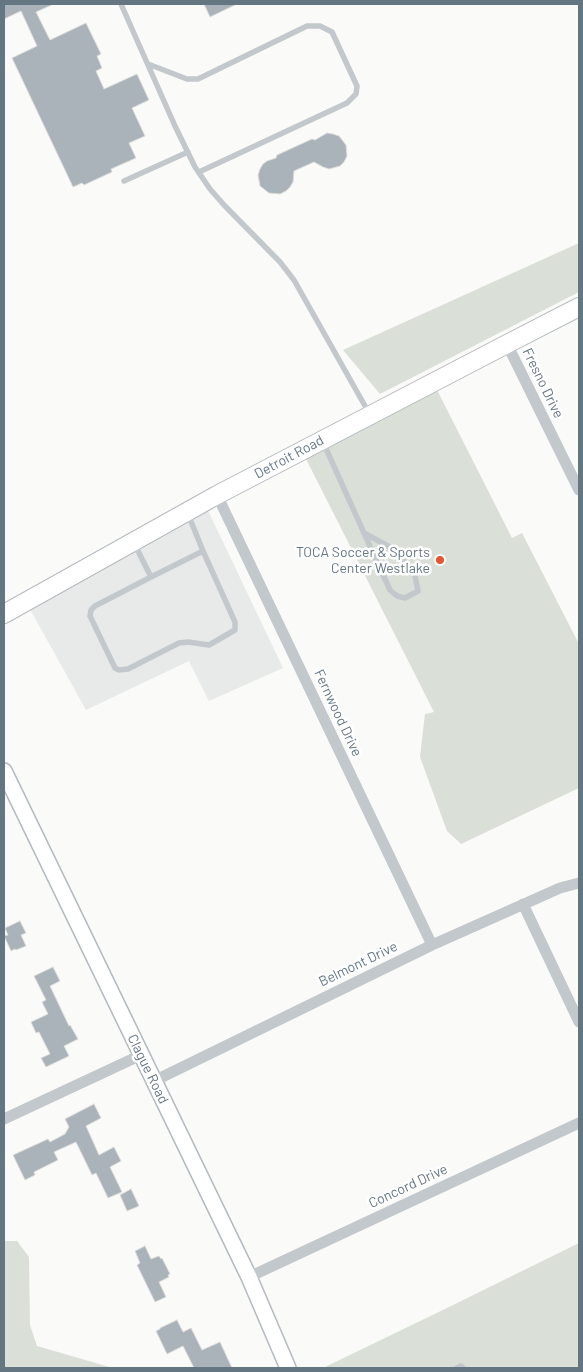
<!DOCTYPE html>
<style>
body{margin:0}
#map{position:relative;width:583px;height:1372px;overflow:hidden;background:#fafaf8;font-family:Barlow,sans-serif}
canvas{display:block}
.frame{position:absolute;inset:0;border:5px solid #657683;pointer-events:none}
</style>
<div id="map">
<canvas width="583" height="1372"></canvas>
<div class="frame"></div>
</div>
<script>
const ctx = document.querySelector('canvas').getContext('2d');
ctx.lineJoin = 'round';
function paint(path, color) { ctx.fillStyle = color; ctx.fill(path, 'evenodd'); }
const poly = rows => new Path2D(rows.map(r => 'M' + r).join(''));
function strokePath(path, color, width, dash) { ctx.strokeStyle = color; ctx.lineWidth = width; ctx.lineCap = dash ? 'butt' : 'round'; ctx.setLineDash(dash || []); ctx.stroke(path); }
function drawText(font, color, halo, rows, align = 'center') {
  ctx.font = font + ' Barlow,sans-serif'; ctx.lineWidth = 5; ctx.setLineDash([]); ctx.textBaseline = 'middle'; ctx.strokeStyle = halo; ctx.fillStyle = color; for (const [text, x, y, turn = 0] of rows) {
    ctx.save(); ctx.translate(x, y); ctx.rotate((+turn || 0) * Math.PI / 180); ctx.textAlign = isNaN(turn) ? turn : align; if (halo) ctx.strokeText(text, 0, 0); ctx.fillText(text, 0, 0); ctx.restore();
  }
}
const built = poly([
 [204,502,283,668,209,701,189,661,86,710,26,602]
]);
const green = poly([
 [579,243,579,292,380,394,343,350],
 [433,382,512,538,522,533,579,644,579,788,461,844,447,831,420,757,425,714,434,712,302,451],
 [4,1241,17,1241,29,1257,30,1325,37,1346,113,1368,4,1368],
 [579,1243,579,1368,323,1368,447,1308]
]);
const building = poly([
 [4,4,54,4,36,12,50,40,86,23,101,54,97,56,102,68,96,71,104,89,137,74,149,100,132,108,145,136,129,143,136,158,111,169,112,172,84,185,82,183,73,187,12,58,37,46,21,11,4,19,4,4],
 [204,4,237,4,210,17,204,4],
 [327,133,333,134,339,136,346,145,347,156,344,162,340,166,329,169,323,167,314,162,294,171,293,182,290,187,286,191,280,194,269,193,260,186,258,175,260,169,263,164,267,161,276,158,277,155,312,139,315,140,327,133],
 [20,921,26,933,21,935,26,946,16,950,15,949,11,951,4,936,8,935,5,928,20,921],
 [53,967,60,981,50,986,69,1026,70,1025,78,1039,64,1046,69,1056,46,1067,41,1058,50,1054,39,1032,36,1033,31,1022,48,1014,42,1002,46,1000,34,976,53,967],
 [94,1104,101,1118,86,1126,99,1155,114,1147,121,1161,110,1167,122,1192,108,1198,96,1173,92,1175,76,1142,54,1152,58,1160,34,1172,35,1175,25,1180,13,1155,48,1139,50,1142,65,1134,69,1127,65,1119,94,1104],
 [131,1189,139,1206,127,1211,120,1195,131,1189],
 [145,1246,151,1259,159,1256,161,1259,162,1258,170,1274,168,1275,169,1277,159,1282,166,1297,155,1302,137,1265,140,1263,135,1251,145,1246],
 [177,1320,183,1332,191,1328,202,1350,220,1342,232,1368,194,1368,183,1346,167,1354,156,1331,160,1329,160,1328,177,1320]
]);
const lane = poly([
 [121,4,175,126,195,167,210,189,224,205,280,262,294,280,369,413],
 [148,64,187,79,198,79,307,26,320,26,332,32,357,86,356,94,347,103,199,172],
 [124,181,188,152],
 [323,442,364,533,390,590,397,596,405,598,418,591,415,576,397,551,364,533],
 [134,543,151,577,203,551,188,514],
 [151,577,95,606,91,610,90,616,115,668,119,670,128,669,179,643,188,642,209,645,235,630,235,622,203,551],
 [457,1368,461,1366,463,1368]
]);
const street = poly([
 [507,344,579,490],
 [217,495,432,945],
 [523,904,579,1022],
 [154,1081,432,945,560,888,579,883],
 [4,1119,141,1055],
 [249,1277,579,1123]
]);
const secondary = poly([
 [4,771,249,1277,288,1368]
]);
const primary = poly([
 [4,614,217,495,507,344,579,307]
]);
const markers = [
 [440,560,5,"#e4572e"]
];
const streetNames = [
 ["Fresno Drive",543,383,64],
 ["Detroit Road",289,457,-28],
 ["Fernwood Drive",338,713,65],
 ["Belmont Drive",358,964,-26],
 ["Clague Road",148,1069,64],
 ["Concord Drive",408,1186,-25]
];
const poiNames = [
 ["TOCA Soccer & Sports",430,552],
 ["Center Westlake",430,568]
];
paint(built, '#e8e9e9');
paint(green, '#dadfd7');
paint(building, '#aab3b9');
strokePath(building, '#dcdcda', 1);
strokePath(secondary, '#b3babf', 18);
strokePath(primary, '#b5babe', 20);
strokePath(lane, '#c3c8cc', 5.5);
strokePath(street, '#c3c8cc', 11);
strokePath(secondary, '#fff', 15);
strokePath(primary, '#fff', 18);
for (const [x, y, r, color] of markers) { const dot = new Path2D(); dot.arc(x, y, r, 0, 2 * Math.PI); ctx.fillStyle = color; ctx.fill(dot); strokePath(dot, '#fff', 2); }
drawText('14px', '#657683', '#fff', streetNames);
drawText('14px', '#657683', '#fff', poiNames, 'right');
</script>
